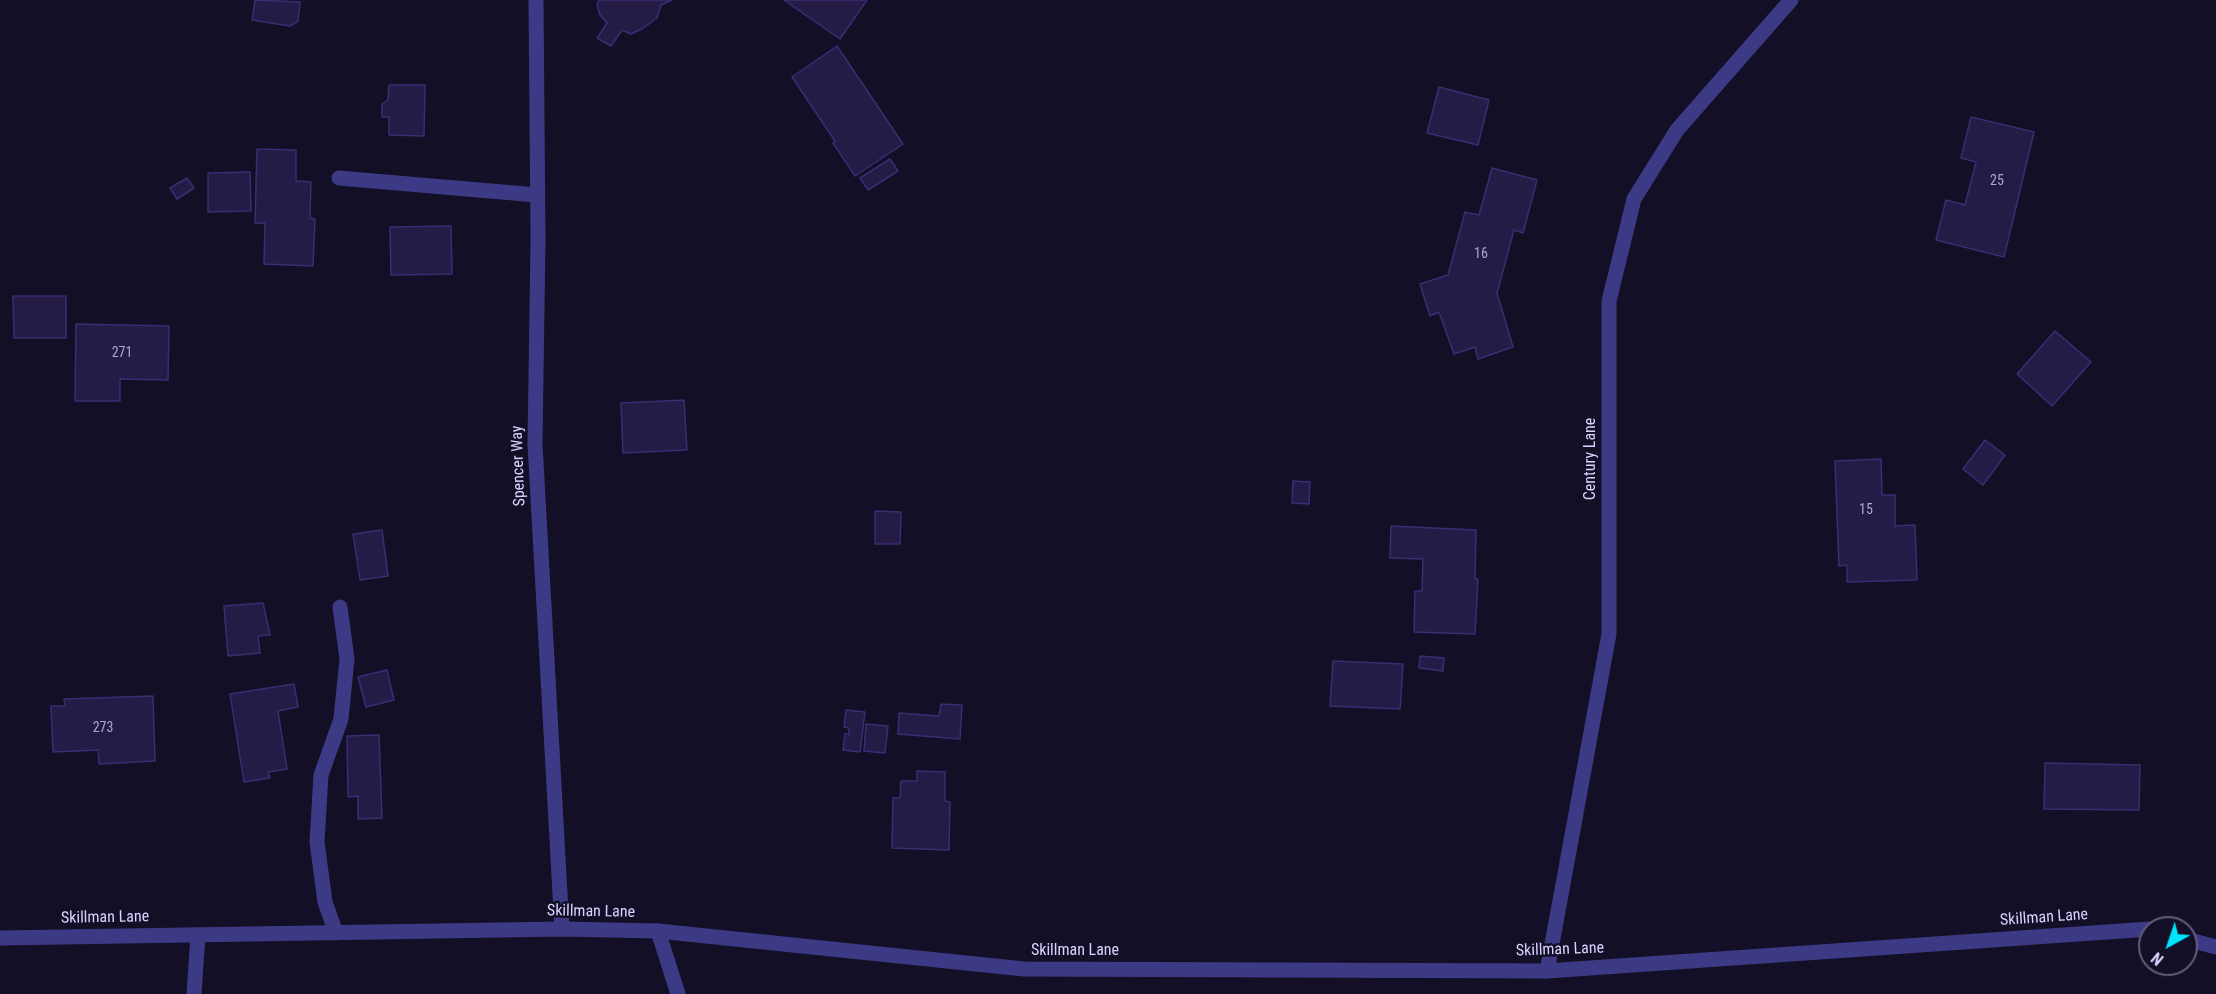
<!DOCTYPE html>
<style>
body{margin:0}
#map{position:relative;width:2216px;height:994px;overflow:hidden;background:#130f26;font-family:"Roboto Condensed",sans-serif}
canvas{display:block}
.north{position:absolute;left:2138px;top:916px;width:60px;height:60px;box-sizing:border-box;background:#130f26;border:2px solid #625e7d;border-radius:50%;rotate:220deg;font-size:16px;font-weight:700;line-height:24px;text-align:center;color:#d9d4ff}
.north::after{content:'';display:block;margin:auto;width:21px;height:27px;background:#00e5ff;clip-path:polygon(50% 0,100% 100%,50% 72%,0 100%)}
</style>
<div id="map">
<canvas width="2216" height="994"></canvas>
<div class="north">N</div>
</div>
<script>
const ctx = document.querySelector('canvas').getContext('2d');
ctx.lineJoin = 'round';
function paint(path, color) { ctx.fillStyle = color; ctx.fill(path, 'evenodd'); }
const poly = rows => new Path2D(rows.map(r => 'M' + r).join(''));
function strokePath(path, color, width, dash) { ctx.strokeStyle = color; ctx.lineWidth = width; ctx.lineCap = dash ? 'butt' : 'round'; ctx.setLineDash(dash || []); ctx.stroke(path); }
function drawText(font, color, halo, rows, align = 'center') {
  ctx.font = font + ' "Roboto Condensed",sans-serif'; ctx.lineWidth = 5; ctx.setLineDash([]); ctx.textBaseline = 'middle'; ctx.strokeStyle = halo; ctx.fillStyle = color; for (const [text, x, y, turn = 0] of rows) {
    ctx.save(); ctx.translate(x, y); ctx.rotate((+turn || 0) * Math.PI / 180); ctx.textAlign = isNaN(turn) ? turn : align; if (halo) ctx.strokeText(text, 0, 0); ctx.fillText(text, 0, 0); ctx.restore();
  }
}
const building = poly([
 [255,0,300,2,298,21,290,26,252,20,255,0],
 [599,0,672,0,661,5,657,18,642,29,631,34,622,30,611,46,597,38,607,23,600,15,597,5,599,0],
 [784,0,867,0,840,39,784,0],
 [837,46,903,144,855,176,833,143,835,141,792,77,837,46],
 [389,85,425,85,424,136,389,135,389,117,382,117,382,104,388,100,389,85],
 [1439,87,1489,100,1478,145,1427,133,1439,87],
 [1971,117,2034,132,2004,257,1936,240,1946,200,1965,205,1976,162,1961,158,1971,117],
 [257,149,296,150,296,181,311,182,310,218,315,219,313,266,264,264,265,223,255,223,257,149],
 [890,159,898,171,868,190,860,178,890,159],
 [1492,168,1537,180,1523,233,1514,230,1497,293,1513,347,1478,359,1475,347,1454,354,1439,312,1430,316,1420,284,1448,275,1465,212,1479,215,1492,168],
 [250,172,251,211,208,212,208,173,250,172],
 [187,178,194,188,177,199,170,188,187,178],
 [451,226,452,274,391,275,390,227,451,226],
 [13,296,66,296,66,338,14,338,13,296],
 [76,324,169,326,168,380,120,379,120,401,75,401,76,324],
 [2055,331,2091,362,2052,406,2017,374,2055,331],
 [684,400,687,450,623,453,621,403,684,400],
 [1985,440,2005,455,1983,485,1963,469,1985,440],
 [1881,459,1882,495,1895,495,1895,526,1915,525,1917,580,1847,582,1847,565,1839,566,1835,461,1881,459],
 [1293,481,1310,482,1309,504,1292,503,1293,481],
 [875,511,901,512,900,544,875,544,875,511],
 [1391,526,1476,530,1475,579,1478,579,1475,634,1414,632,1415,591,1422,591,1423,559,1390,558,1391,526],
 [382,530,388,576,360,580,353,534,382,530],
 [263,603,270,635,258,636,260,653,228,656,224,606,263,603],
 [1420,656,1444,658,1443,671,1419,668,1420,656],
 [1333,661,1403,664,1400,709,1330,706,1333,661],
 [387,670,394,700,366,707,358,677,387,670],
 [294,684,298,707,278,711,287,769,268,772,270,778,244,782,230,694,294,684],
 [153,696,155,761,99,764,98,750,53,752,51,706,65,706,64,699,153,696],
 [941,704,962,705,960,739,898,734,899,713,939,716,941,704],
 [846,710,865,712,860,752,843,750,845,734,849,734,849,728,844,727,846,710],
 [866,724,888,726,885,753,864,751,866,724],
 [379,735,382,818,358,819,358,796,348,797,347,736,379,735],
 [2045,763,2140,765,2139,810,2044,809,2045,763],
 [917,771,945,772,945,801,950,802,949,850,892,848,893,798,900,798,901,781,917,781,917,771]
]);
const service = poly([
 [339,178,537,195],
 [336,933,325,902,317,842,321,775,341,719,347,659,340,607],
 [194,994,198,935]
]);
const minor = poly([
 [536,0,538,240,535,444,562,929],
 [658,931,678,994],
 [1547,971,1609,634,1609,301,1634,199,1677,130,1791,0]
]);
const tertiary = poly([
 [0,938,562,929,658,931,1024,969,1547,971,2150,929],
 [2186,939,2216,947]
]);
const numberNames = [
 ["25",1997,181],
 ["16",1481,254],
 ["271",122,353],
 ["15",1866,510],
 ["273",103,728]
];
const streetNames = [
 ["Century Lane",1591,459,-90],
 ["Spencer Way",519,466,-92],
 ["Skillman Lane",591,912,1],
 ["Skillman Lane",105,918,-1],
 ["Skillman Lane",2044,918,-4],
 ["Skillman Lane",1560,950,-2],
 ["Skillman Lane",1075,951]
];
paint(building, '#241b47');
strokePath(building, '#3b2d73', 1.5);
strokePath(service, '#3d3a85', 15);
strokePath(minor, '#3d3a85', 15);
strokePath(tertiary, '#3d3a85', 15);
drawText('14px', '#aca6d1', null, numberNames);
drawText('16px', '#d9d4ff', '#130f26', streetNames);
</script>
